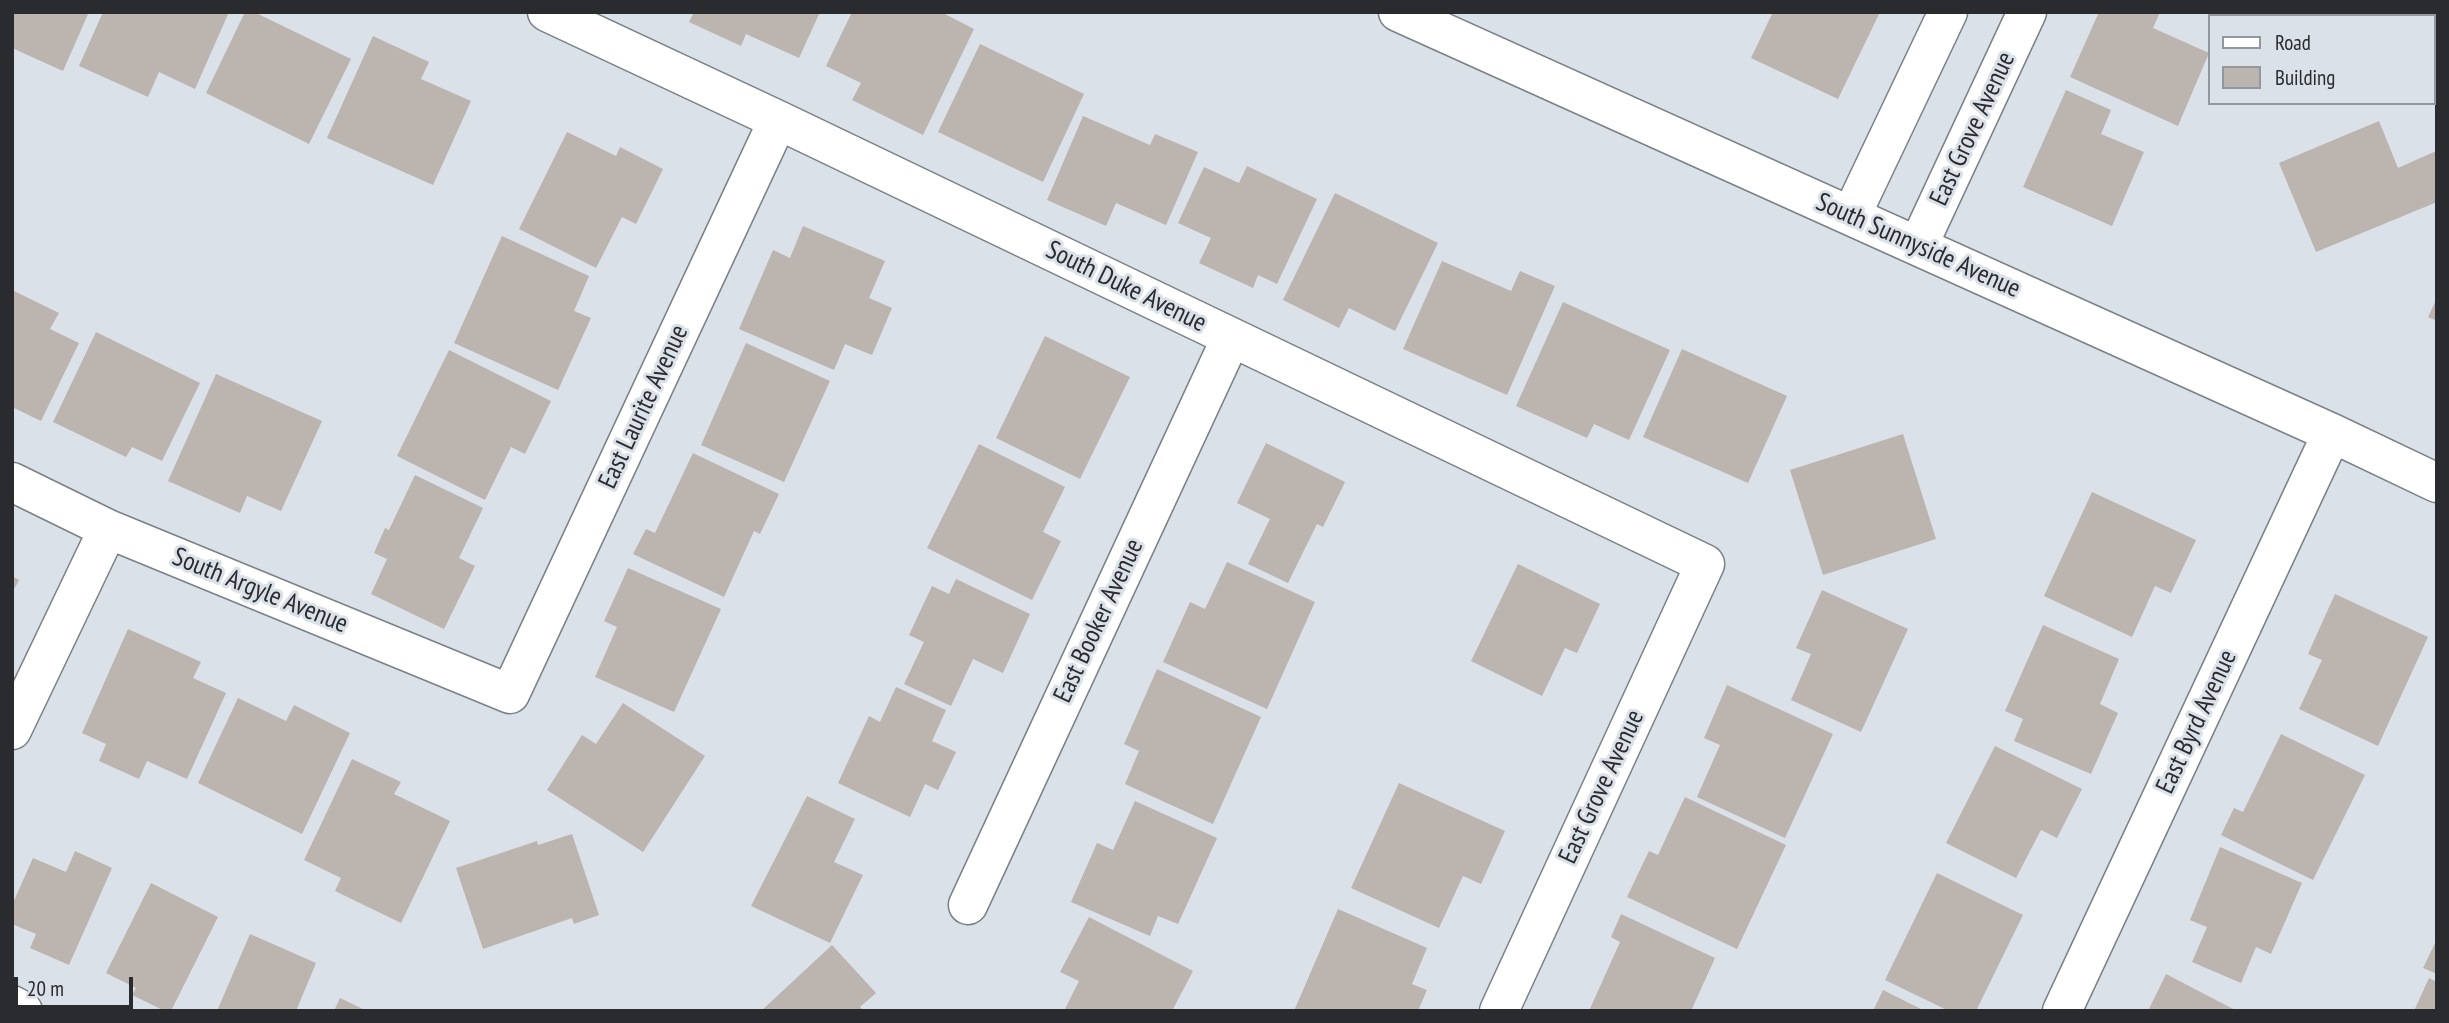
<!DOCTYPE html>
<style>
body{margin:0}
#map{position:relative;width:2449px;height:1023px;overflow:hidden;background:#dae1e8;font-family:"PT Sans Narrow",sans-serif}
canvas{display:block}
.frame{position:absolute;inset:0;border:14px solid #292b2e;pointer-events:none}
.legend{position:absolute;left:2208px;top:14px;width:228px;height:91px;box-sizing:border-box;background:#dae1e8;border:2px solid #93989e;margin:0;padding:9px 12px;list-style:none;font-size:21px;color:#292b2e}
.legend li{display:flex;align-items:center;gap:14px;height:35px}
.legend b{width:35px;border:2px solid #93989e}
.scale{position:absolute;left:14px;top:977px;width:119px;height:32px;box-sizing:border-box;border:4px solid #292b2e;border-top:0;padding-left:9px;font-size:21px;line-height:24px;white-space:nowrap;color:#292b2e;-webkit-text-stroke:5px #dae1e8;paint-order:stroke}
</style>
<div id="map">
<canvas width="2449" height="1023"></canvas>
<div class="frame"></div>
<ul class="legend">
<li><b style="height:9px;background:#fff"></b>Road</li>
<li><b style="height:19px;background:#bcb4af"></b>Building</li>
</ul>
<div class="scale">20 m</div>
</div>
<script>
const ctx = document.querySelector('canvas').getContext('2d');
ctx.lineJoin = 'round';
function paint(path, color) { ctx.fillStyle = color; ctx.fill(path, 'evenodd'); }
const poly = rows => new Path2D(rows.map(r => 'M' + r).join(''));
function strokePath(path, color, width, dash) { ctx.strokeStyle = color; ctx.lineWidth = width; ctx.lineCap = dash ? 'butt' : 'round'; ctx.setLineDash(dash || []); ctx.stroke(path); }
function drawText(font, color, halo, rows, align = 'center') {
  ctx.font = font + ' "PT Sans Narrow",sans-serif'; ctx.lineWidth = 6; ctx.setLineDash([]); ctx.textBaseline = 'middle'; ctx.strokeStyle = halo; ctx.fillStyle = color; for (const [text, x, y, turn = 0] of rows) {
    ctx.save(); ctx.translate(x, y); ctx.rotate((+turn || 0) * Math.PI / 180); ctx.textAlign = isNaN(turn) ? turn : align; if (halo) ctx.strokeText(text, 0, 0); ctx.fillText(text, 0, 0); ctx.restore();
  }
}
const building = poly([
 [12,12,89,12,63,71,12,48],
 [103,12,229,12,195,89,159,72,148,97,79,66],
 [245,12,254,12,351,59,309,144,206,93],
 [694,12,820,12,799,58,746,34,741,46,689,22],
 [852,12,941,12,974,29,923,135,852,100,861,83,826,66],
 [1773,12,1880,12,1838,99,1751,58],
 [2099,12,2160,12,2153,28,2209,53,2178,126,2070,77],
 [2336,12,2437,12,2437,29,2433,37,2433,16,2335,16],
 [373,36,429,62,421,79,471,101,433,185,327,138],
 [980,44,1084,94,1043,182,938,132],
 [2066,90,2111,110,2101,134,2144,152,2112,226,2023,187],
 [1083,116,1150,145,1155,134,1198,152,1166,225,1116,203,1106,226,1047,200],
 [2379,121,2398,168,2436,151,2437,202,2316,252,2279,163],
 [567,132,616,156,620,147,663,169,636,224,622,217,596,268,519,229],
 [1247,166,1317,199,1277,284,1258,275,1253,288,1199,263,1211,238,1178,223,1204,167,1239,183],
 [1335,193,1438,243,1395,331,1349,308,1339,328,1283,300],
 [803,226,885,261,869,298,892,308,872,355,845,344,834,370,739,329,773,250,790,258],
 [502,236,589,276,574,311,591,318,558,390,454,343],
 [1442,261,1511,291,1520,271,1555,286,1507,395,1403,349],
 [14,291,59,313,50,329,79,343,41,421,12,407,12,295],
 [2437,298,2437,321,2428,317],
 [1563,302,1670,350,1629,440,1594,424,1587,438,1516,406],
 [96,332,200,383,162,461,132,447,126,457,53,422],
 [1045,336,1130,377,1080,479,996,438],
 [746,343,830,381,784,482,701,445],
 [1682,349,1787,396,1748,483,1643,437],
 [449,350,551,401,525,454,511,447,485,500,397,456],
 [216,374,322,421,281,511,247,496,240,513,168,481],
 [1903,434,1936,539,1823,575,1790,470],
 [1266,443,1345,482,1323,527,1317,524,1288,583,1248,564,1270,519,1237,503],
 [979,444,1065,487,1043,532,1061,541,1032,600,927,548],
 [693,453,779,494,760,534,754,531,724,597,633,554,646,529,655,533],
 [415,475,483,508,459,558,475,566,444,629,371,594,387,559,374,553,385,528,389,530],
 [2092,492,2196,540,2171,593,2155,586,2132,637,2044,596],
 [1227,562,1315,602,1267,709,1163,662,1190,602,1205,609],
 [1518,564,1600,604,1577,653,1565,648,1542,696,1471,661],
 [628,568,721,609,674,712,595,677,617,627,604,621],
 [12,576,19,580,12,593],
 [956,579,1030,614,1003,673,973,659,951,706,904,684,924,642,909,635,932,586,949,594],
 [1822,590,1908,629,1861,732,1791,700,1811,654,1796,648],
 [2335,594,2428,637,2378,746,2299,709,2322,660,2308,654],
 [2043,625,2119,659,2100,704,2118,713,2091,774,2014,741,2023,719,2005,711],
 [128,629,201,662,193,678,226,693,187,779,147,761,139,779,99,761,106,744,82,733],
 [1157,669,1261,717,1213,824,1125,784,1139,751,1124,744],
 [1727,685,1833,734,1785,838,1697,797,1720,745,1704,738],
 [896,687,946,710,932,741,956,752,938,790,925,784,910,817,838,783,869,716,880,722],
 [238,698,286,721,294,705,350,733,302,834,198,783],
 [623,703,705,756,643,852,547,790,582,735,596,744],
 [2281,734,2365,775,2313,880,2221,835,2234,808,2243,812],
 [1995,746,2082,789,2057,838,2041,830,2016,878,1946,843],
 [352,759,401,782,394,794,450,821,401,923,335,891,341,878,304,860],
 [1399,783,1505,831,1481,884,1463,876,1439,928,1351,888],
 [807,796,855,819,834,862,863,875,830,943,751,906],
 [1685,797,1786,845,1737,949,1627,897,1649,851,1658,855],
 [1135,801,1217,838,1178,924,1158,916,1150,936,1071,902,1097,843,1113,850],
 [572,834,599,915,574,924,572,918,483,949,456,868,537,841,538,845],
 [2220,847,2302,883,2271,954,2256,947,2241,983,2192,962,2207,927,2190,920],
 [75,851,112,868,69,965,30,948,36,934,12,924,12,905,33,858,66,872],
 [1937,873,2023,915,1976,1011,1949,1011,1885,980],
 [151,883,218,917,171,1011,165,1011,132,995,136,988,106,973],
 [1338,909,1427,948,1412,984,1427,990,1418,1011,1294,1011],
 [1621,914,1715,958,1691,1011,1589,1011,1620,942,1611,937],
 [1089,917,1193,971,1172,1011,1064,1011,1079,981,1060,972],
 [250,934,316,963,296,1011,217,1011],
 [2437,939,2437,974,2423,968],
 [832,945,876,993,860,1007,864,1011,761,1011],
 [2166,974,2237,1011,2148,1011],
 [2429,978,2437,982,2437,1011,2414,1011],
 [1883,990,1925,1011,1873,1011],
 [340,998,367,1011,334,1011]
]);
const minor = poly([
 [547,12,778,120,1705,564,1499,1011],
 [1398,12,2332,433,2437,483],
 [1851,216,1948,12],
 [1918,246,2027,12],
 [12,482,108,529,510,694,778,120],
 [12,730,108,529],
 [968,905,1231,338],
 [12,1005,23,1011],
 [2062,1011,2332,433]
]);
const streetNames = [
 ["East Grove Avenue",1973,129,-65],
 ["South Sunnyside Avenue",1918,246,24],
 ["South Duke Avenue",1126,287,26],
 ["East Laurite Avenue",644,407,-65],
 ["South Argyle Avenue",260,591,22],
 ["East Booker Avenue",1099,621,-65],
 ["East Byrd Avenue",2197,722,-65],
 ["East Grove Avenue",1602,787,-65]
];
paint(building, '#bcb4af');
strokePath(minor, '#798086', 41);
strokePath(minor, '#fff', 38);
drawText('26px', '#292b2e', '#dae1e8', streetNames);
</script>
